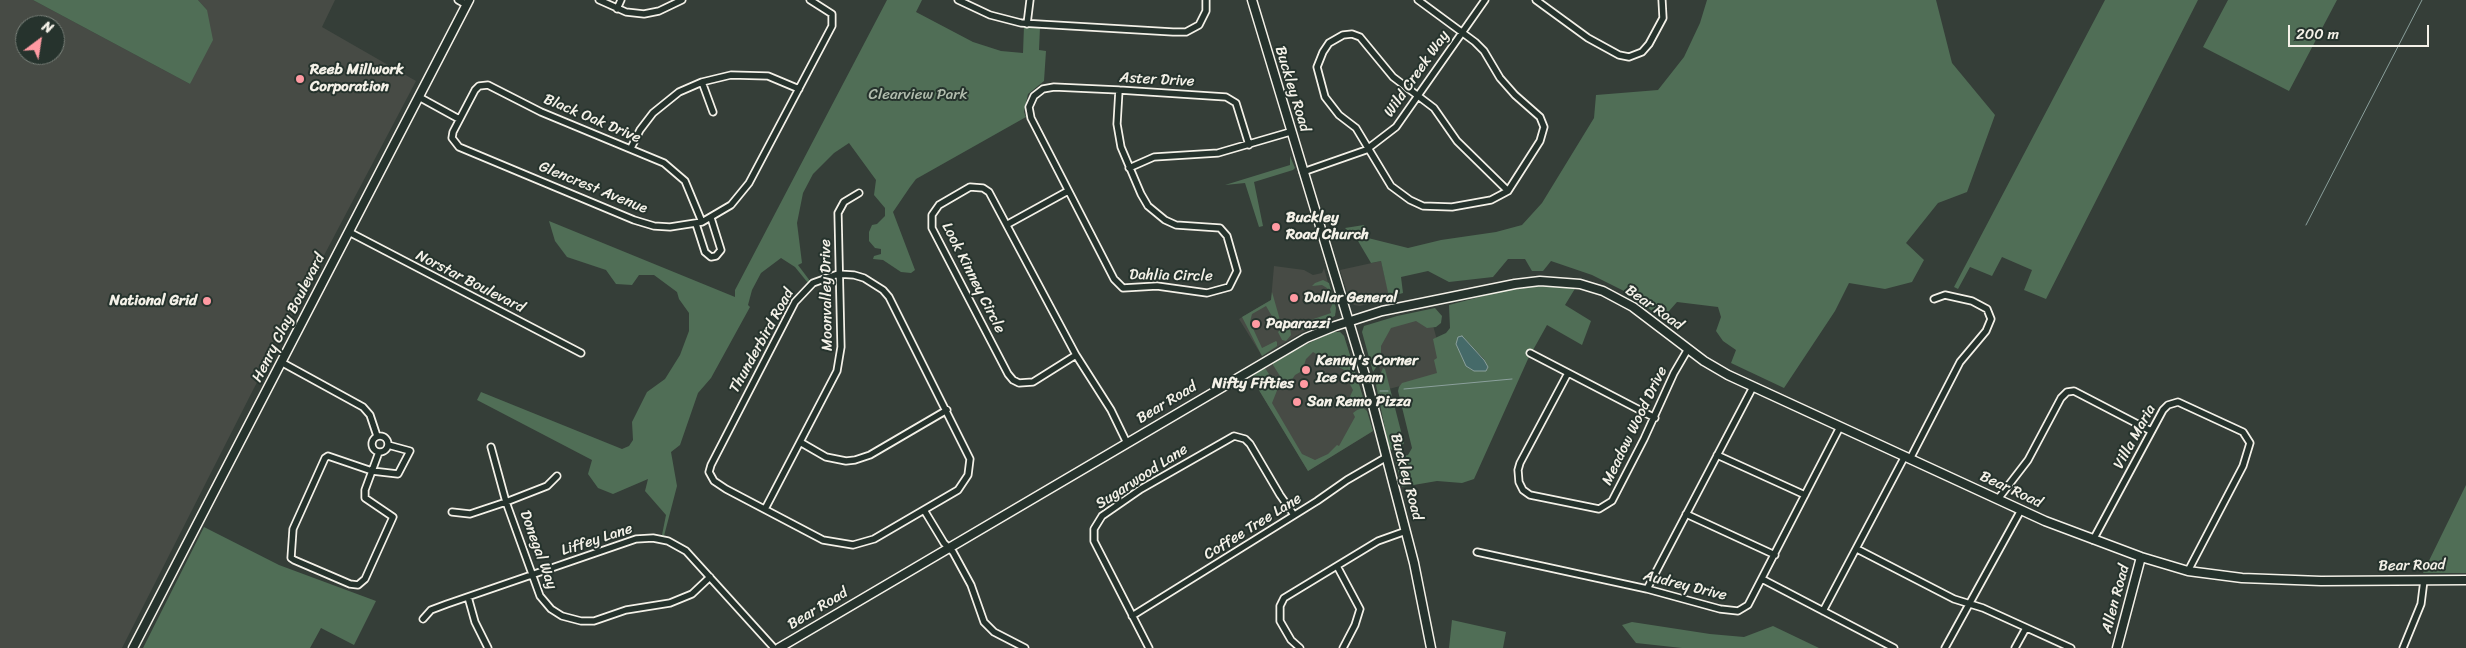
<!DOCTYPE html>
<style>
body{margin:0}
#map{position:relative;width:2466px;height:648px;overflow:hidden;background:#353e38;font-family:Sriracha,sans-serif}
canvas{display:block}
.north{position:absolute;left:15px;top:15px;width:50px;height:50px;box-sizing:border-box;background:#26332d;border:1px solid #787f78;border-radius:50%;rotate:31deg;font-size:14px;font-weight:700;line-height:20px;text-align:center;color:#f4f1e8}
.north::after{content:'';display:block;margin:auto;width:18px;height:22px;background:#ff9aa2;clip-path:polygon(50% 0,100% 100%,50% 72%,0 100%)}
.scale{position:absolute;left:2288px;top:25px;width:141px;height:22px;box-sizing:border-box;border:2px solid #f4f1e8;border-top:0;padding-left:6px;font-size:15px;line-height:18px;white-space:nowrap;color:#f4f1e8;-webkit-text-stroke:4px #26332d;paint-order:stroke}
</style>
<div id="map">
<canvas width="2466" height="648"></canvas>
<div class="north">N</div>
<div class="scale">200 m</div>
</div>
<script>
const ctx = document.querySelector('canvas').getContext('2d');
ctx.lineJoin = 'round';
function paint(path, color) { ctx.fillStyle = color; ctx.fill(path, 'evenodd'); }
const poly = rows => new Path2D(rows.map(r => 'M' + r).join(''));
function strokePath(path, color, width, dash) { ctx.strokeStyle = color; ctx.lineWidth = width; ctx.lineCap = dash ? 'butt' : 'round'; ctx.setLineDash(dash || []); ctx.stroke(path); }
function drawText(font, color, halo, rows, align = 'center') {
  ctx.font = font + ' Sriracha,sans-serif'; ctx.lineWidth = 4; ctx.setLineDash([]); ctx.textBaseline = 'middle'; ctx.strokeStyle = halo; ctx.fillStyle = color; for (const [text, x, y, turn = 0] of rows) {
    ctx.save(); ctx.translate(x, y); ctx.rotate((+turn || 0) * Math.PI / 180); ctx.textAlign = isNaN(turn) ? turn : align; if (halo) ctx.strokeText(text, 0, 0); ctx.fillText(text, 0, 0); ctx.restore();
  }
}
const built = poly([
 [0,0,33,0,190,84,207,10,198,0,335,0,322,27,416,81,253,390,122,648,0,648],
 [25,25,55,25,55,55,25,55],
 [1381,261,1390,298,1360,306,1354,305,1350,301,1340,270],
 [1274,266,1304,270,1313,275,1322,273,1324,268,1336,312,1332,319,1306,330,1262,356,1239,319,1271,300],
 [1430,314,1446,374,1385,390,1375,350,1385,326],
 [1332,332,1340,332,1344,336,1373,431,1308,471,1251,377,1301,347]
]);
const green = poly([
 [33,0,198,0,207,10,213,40,190,84],
 [887,0,922,0,916,12,973,42,1001,51,1023,53,1024,26,1040,27,1039,50,1046,51,1044,81,1028,94,1024,112,1026,117,916,179,910,187,893,212,915,270,911,273,901,272,883,260,873,259,874,256,881,254,881,249,875,248,869,241,869,232,872,225,877,224,885,216,885,208,874,195,876,180,849,143,834,153,813,174,803,193,797,223,802,263,798,265,810,281,808,283,795,267,781,258,761,273,752,290,748,305,750,307,711,378,698,393,680,445,671,452,677,486,664,536,662,535,666,515,645,491,648,479,613,494,598,488,588,474,592,460,477,400,481,392,622,449,629,446,633,440,632,422,647,392,665,379,680,355,689,331,689,313,679,299,677,292,654,275,639,275,632,285,616,284,606,270,567,257,555,241,549,221,735,297,735,290],
 [1707,0,1936,0,1952,63,1995,115,1967,192,1938,203,1906,243,1924,260,1912,282,1885,289,1849,283,1835,311,1784,388,1731,363,1736,350,1723,341,1716,331,1721,317,1718,307,1677,302,1662,319,1632,295,1592,275,1551,261,1543,271,1532,271,1525,259,1508,259,1493,277,1449,282,1428,271,1401,277,1403,293,1389,297,1381,261,1371,263,1358,241,1345,228,1364,225,1368,238,1408,248,1441,240,1496,232,1522,225,1542,203,1594,118,1596,95,1658,90,1684,57,1700,23],
 [2105,0,2198,0,2046,299,2024,290,2032,270,2002,257,1992,276,1970,267,1958,289,1954,287],
 [2228,0,2337,0,2289,91,2203,47],
 [1290,156,1295,168,1293,170,1254,182,1263,226,1259,227,1245,183,1225,185,1290,165],
 [1323,280,1329,283,1336,308,1335,316,1302,330,1297,325,1300,320,1302,323,1331,313,1330,309,1332,305,1327,288,1322,285,1312,286,1315,283],
 [1540,285,1576,287,1565,305,1591,321,1582,345,1547,325,1528,359,1474,479,1462,483,1437,481,1402,487,1395,458,1408,455,1412,448,1398,391,1399,387,1402,383,1437,373,1434,360,1437,358,1433,339,1446,333,1450,328,1449,305,1506,290],
 [1462,336,1484,359,1488,369,1474,371,1468,367,1456,344],
 [1272,292,1280,320,1285,330,1290,328,1291,335,1286,341,1282,340,1278,332,1280,330,1266,306,1252,314,1250,322,1262,348,1276,341,1277,342,1277,346,1262,356,1242,317,1271,300],
 [1435,308,1442,316,1441,323,1436,327,1427,328,1416,321,1391,328,1381,346,1381,360,1373,372,1362,332,1364,326,1397,316],
 [1332,332,1340,332,1344,336,1363,397,1361,402,1346,405,1353,390,1345,375,1346,371,1313,352,1306,359,1302,371,1295,375,1287,387,1273,365,1273,363,1301,347],
 [1265,368,1278,388,1272,403,1302,454,1315,460,1328,454,1337,445,1339,446,1355,417,1353,413,1357,410,1363,408,1367,411,1373,431,1308,471,1251,377],
 [1383,368,1385,369,1404,443,1400,449,1394,451,1389,448,1376,385],
 [2466,485,2466,573,2423,573],
 [204,527,279,565,376,601,354,645,321,628,310,648,143,648],
 [1452,620,1506,632,1503,648,1449,648],
 [1632,622,1710,634,1744,637,1773,626,1819,648,1682,648,1636,643,1622,625]
]);
const water = poly([
 [1462,336,1484,360,1488,367,1486,371,1474,371,1466,366,1456,344,1458,337,1462,336]
]);
const stream = poly([
 [2306,225,2422,0],
 [1404,389,1512,379],
 [1380,391,1388,391]
]);
const street = poly([
 [458,0,467,5],
 [599,0,626,12,644,14,659,11,682,0],
 [958,0,990,15,1021,23,1173,32,1186,32,1199,25,1206,11,1206,0],
 [1418,0,1475,42,1484,51,1500,78,1515,95,1540,117,1544,127,1540,141,1508,191,1491,200,1452,207,1423,206,1410,200,1391,186,1356,128,1339,115,1325,97,1317,67,1323,52,1329,43,1343,35,1352,34,1360,37,1393,77,1434,108,1457,141,1508,191],
 [1536,0,1588,38,1619,55,1629,57,1642,52,1649,44,1663,18,1662,0],
 [617,9,621,0],
 [1027,24,1030,0],
 [702,82,713,112],
 [1119,90,1117,124,1121,147,1141,194,1148,206,1165,220,1176,225,1220,228,1227,236,1237,271,1229,287,1207,293,1157,286,1123,288,1114,279,1031,118,1029,107,1034,96,1043,89,1054,87,1119,90,1226,97,1236,103,1249,145],
 [419,97,459,119],
 [631,148,640,130,653,113,679,92,702,82,731,75,768,76,799,89],
 [1129,168,1154,157,1218,153,1290,132],
 [1303,172,1366,150,1396,127,1485,0],
 [702,222,685,181,664,163,541,112,488,85,479,86,475,90,453,132,452,138,459,147,634,220,654,226,670,227,702,222,731,205,749,183,832,26,832,14,810,0],
 [696,224,705,252,711,257,716,256,721,250,711,218],
 [1008,224,1068,191],
 [349,232,581,353],
 [838,274,854,275,864,278,883,290,889,297,970,459,968,475,958,490,874,539,853,545,823,540,726,489,714,481,709,472,711,465,795,302,813,283,838,274],
 [1530,353,1655,418],
 [1076,355,1033,382,1019,383,1013,380,1008,374,932,228,932,215,939,205,970,187,983,188,989,192,1076,355,1111,410,1127,443],
 [281,362,363,407,370,415,377,436],
 [1568,373,1520,463,1518,470,1519,482,1523,490,1530,495,1599,509,1612,501,1644,439,1674,373,1688,349],
 '372 444a8 8 0 1 1 16 0a8 8 0 1 1-16 0Z',
 [800,442,826,457,846,461,855,460,870,455,947,410],
 [491,447,506,502,540,596,551,609,562,616,581,621,594,621,626,610,670,603,692,594,710,577],
 [379,452,365,490,365,498,393,517,365,579,358,585,350,584,294,560,291,558,293,529,325,458,328,456,372,471,398,474,410,451,388,445],
 [1717,455,1805,495],
 [1910,459,1960,362,1986,331,1991,319,1987,309,1972,301,1945,295,1934,299],
 [1998,499,2028,460,2061,398,2067,392,2074,391,2151,431],
 [765,509,837,371,841,347,838,213,844,202,859,193],
 [924,510,944,543,953,552,971,585,984,622,994,632,1025,648],
 [452,512,470,514,506,502,547,486,557,476],
 [1686,514,1775,555],
 [2093,540,2163,410,2168,405,2178,402,2243,432,2250,443,2243,466,2188,571],
 [1857,549,1954,599,1983,608,2071,648],
 [1477,552,1647,589,1720,609,1738,611,1748,605,1840,427],
 [1337,566,1360,609,1355,625,1343,648],
 [1762,579,1894,648],
 [1647,589,1753,387],
 [468,597,475,622,488,648],
 [1823,611,1905,456],
 [1132,616,1317,501,1347,480,1385,458],
 [423,619,431,610,447,604,636,539,653,538,668,541,686,551,774,648],
 [1149,648,1094,541,1094,529,1102,516,1141,489,1234,436,1245,439,1250,444,1280,495,1294,515],
 [1300,648,1291,640,1280,621,1280,606,1284,598,1378,541,1406,531],
 [1945,648,2021,510],
 [2015,648,2026,628],
 [2403,648,2421,604,2424,580]
]);
const secondary = poly([
 [1252,0,1367,382,1414,563,1431,648],
 [133,648,469,0],
 [779,648,1306,338,1335,326,1382,311,1515,284,1540,281,1580,284,1603,291,1633,307,1704,361,1728,375,2045,521,2141,557,2188,571,2242,578,2321,581,2466,580],
 [2117,648,2141,557]
]);
const markers = [
 [300,79,5,"#ff9aa2"],
 [1276,227,5,"#ff9aa2"],
 [1294,298,5,"#ff9aa2"],
 [207,301,5,"#ff9aa2"],
 [1256,324,5,"#ff9aa2"],
 [1306,370,5,"#ff9aa2"],
 [1304,384,5,"#ff9aa2"],
 [1297,402,5,"#ff9aa2"]
];
const poiNames = [
 ["Reeb Millwork",310,70],
 ["Corporation",310,87],
 ["Buckley",1286,218],
 ["Road Church",1286,235],
 ["Dollar General",1304,298],
 ["National Grid",197,301,"right"],
 ["Paparazzi",1266,324],
 ["Kenny's Corner",1316,361],
 ["Ice Cream",1316,378],
 ["Nifty Fifties",1294,384,"right"],
 ["San Remo Pizza",1307,402]
];
const streetNames = [
 ["Wild Creek Way",1417,74,-55],
 ["Aster Drive",1157,80,3],
 ["Buckley Road",1292,89,73],
 ["Black Oak Drive",592,119,23],
 ["Glencrest Avenue",593,188,22],
 ["Dahlia Circle",1171,276,1],
 ["Look Kinney Circle",973,278,63],
 ["Norstar Boulevard",470,282,27],
 ["Moonvalley Drive",827,295,-91],
 ["Bear Road",1654,308,35],
 ["Henry Clay Boulevard",289,318,-63],
 ["Thunderbird Road",762,341,-61],
 ["Bear Road",1167,403,-31],
 ["Meadow Wood Drive",1635,426,-64],
 ["Villa Maria",2135,437,-61],
 ["Sugarwood Lane",1142,477,-33],
 ["Buckley Road",1406,477,75],
 ["Bear Road",2011,490,25],
 ["Coffee Tree Lane",1253,527,-32],
 ["Liffey Lane",597,540,-18],
 ["Donegal Way",538,550,70],
 ["Bear Road",2412,566,-1],
 ["Audrey Drive",1685,586,14],
 ["Allen Road",2116,599,-75],
 ["Bear Road",818,609,-31]
];
const parkNames = [
 ["Clearview Park",918,95]
];
paint(built, '#474b45');
paint(green, '#506e56');
paint(water, '#456a69');
strokePath(water, '#8ba09c', 1);
strokePath(stream, '#8ba09c', 1);
strokePath(street, '#f4f1e8', 9);
strokePath(secondary, '#f4f1e8', 11);
strokePath(street, '#26332d', 5.5);
strokePath(secondary, '#26332d', 8);
for (const [x, y, r, color] of markers) { const dot = new Path2D(); dot.arc(x, y, r, 0, 2 * Math.PI); ctx.fillStyle = color; ctx.fill(dot); strokePath(dot, '#26332d', 2); }
drawText('bold 15px', '#f4f1e8', '#26332d', poiNames, 'left');
drawText('15px', '#f4f1e8', '#26332d', streetNames);
drawText('15px', '#b2bdae', '#26332d', parkNames);
</script>
